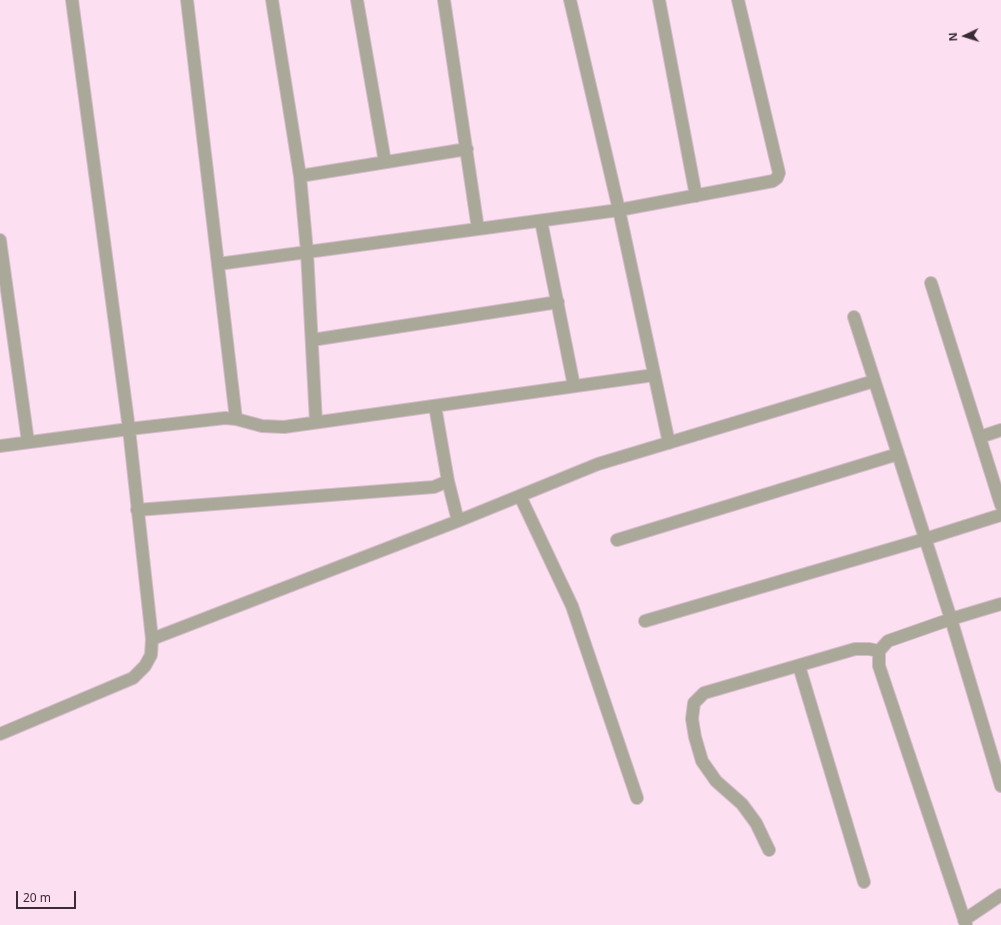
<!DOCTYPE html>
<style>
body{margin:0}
#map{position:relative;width:1001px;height:925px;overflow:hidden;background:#fcdff1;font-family:"Noto Sans",sans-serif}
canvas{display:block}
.north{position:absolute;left:945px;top:16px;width:40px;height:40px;-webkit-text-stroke:3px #fcdff1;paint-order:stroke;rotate:266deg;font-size:11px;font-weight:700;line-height:16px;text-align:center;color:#3a2c35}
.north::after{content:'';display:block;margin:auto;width:14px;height:18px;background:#3a2c35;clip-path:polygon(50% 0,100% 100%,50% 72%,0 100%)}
.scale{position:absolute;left:16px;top:891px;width:60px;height:18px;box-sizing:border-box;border:2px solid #3a2c35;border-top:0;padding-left:5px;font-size:12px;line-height:14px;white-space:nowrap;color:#3a2c35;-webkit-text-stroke:3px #fcdff1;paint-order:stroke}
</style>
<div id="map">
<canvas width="1001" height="925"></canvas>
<div class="north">N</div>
<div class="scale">20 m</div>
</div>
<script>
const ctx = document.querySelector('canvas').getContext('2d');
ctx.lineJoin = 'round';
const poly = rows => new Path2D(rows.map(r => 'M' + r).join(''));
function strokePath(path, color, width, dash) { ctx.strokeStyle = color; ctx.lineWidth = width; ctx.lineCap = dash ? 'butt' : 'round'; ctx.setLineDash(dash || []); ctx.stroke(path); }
const minor = poly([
 [187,0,236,419],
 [272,0,300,176,307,252,316,422],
 [357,0,385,162],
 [444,0,478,229],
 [570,0,619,210,669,443],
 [659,0,696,196],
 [300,176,467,149],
 [541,221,574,386],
 [0,240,28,442],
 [218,264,619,210,773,181,777,178,779,173,738,0],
 [931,283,1001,505],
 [854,317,951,619,1001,786],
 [312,340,558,302],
 [980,437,1001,430],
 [0,446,129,429,225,418,236,419,262,426,284,427,654,375],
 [448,481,458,521],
 [520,496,572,606,637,798],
 [137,510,434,487,448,481,435,406],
 [617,540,898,454],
 [645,621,925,539,1001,515],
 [152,639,458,521,598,464,874,381],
 [799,666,864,882],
 [0,734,133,678,145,666,151,655,152,639,129,429,72,0],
 [769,850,756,823,742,804,716,781,702,761,695,737,692,719,694,703,704,693,855,649,869,649,879,651],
 [964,920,1001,895],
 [966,925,879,666,879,651,888,641,951,619,1001,604]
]);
strokePath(minor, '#d5bbcb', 14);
strokePath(minor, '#aaa999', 12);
</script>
